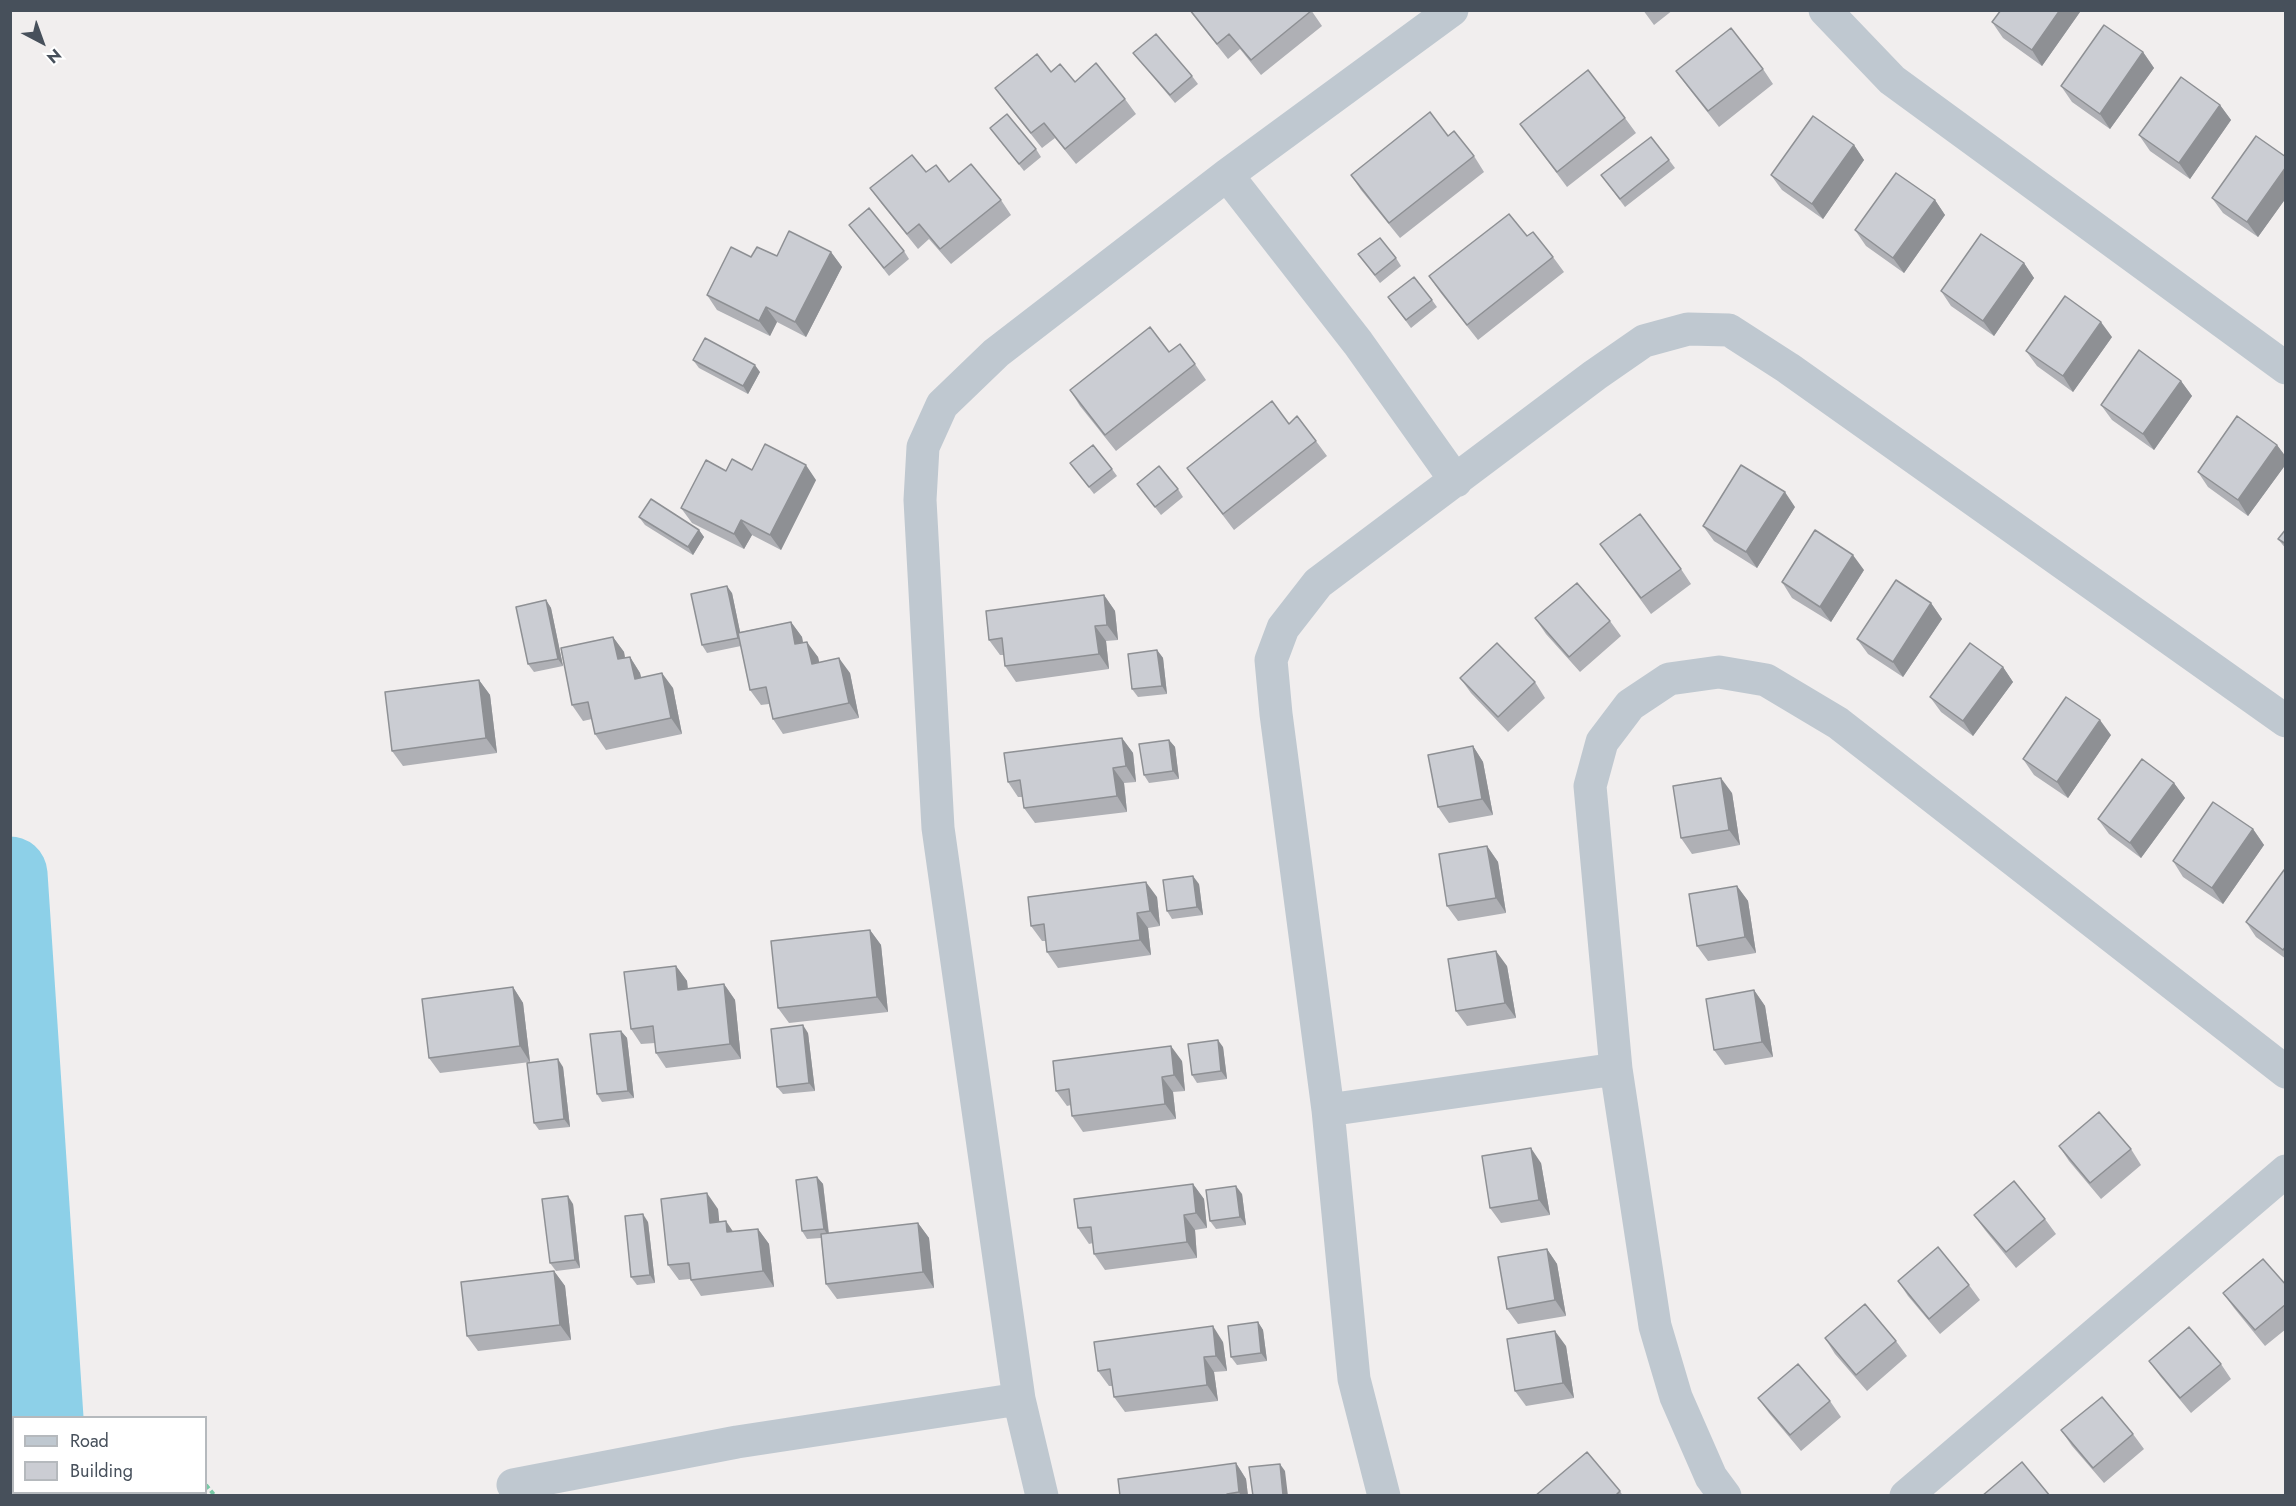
<!DOCTYPE html>
<style>
body{margin:0}
#map{position:relative;width:2296px;height:1506px;overflow:hidden;background:#f1eeee;font-family:Jost,sans-serif}
canvas{display:block}
.frame{position:absolute;inset:0;border:12px solid #47505b;pointer-events:none}
.legend{position:absolute;left:12px;top:1416px;width:195px;height:78px;box-sizing:border-box;background:#fff;border:2px solid #b5b9bd;margin:0;padding:8px 10px;list-style:none;font-size:18px;color:#47505b}
.legend li{display:flex;align-items:center;gap:12px;height:30px}
.legend b{width:30px;border:2px solid #b5b9bd}
.north{position:absolute;left:12px;top:12px;width:60px;height:60px;-webkit-text-stroke:4px #fff;paint-order:stroke;rotate:139deg;font-size:16px;font-weight:700;line-height:24px;text-align:center;color:#47505b}
.north::after{content:'';display:block;margin:auto;width:21px;height:27px;background:#47505b;clip-path:polygon(50% 0,100% 100%,50% 72%,0 100%)}
</style>
<div id="map">
<canvas width="2296" height="1506"></canvas>
<div class="frame"></div>
<ul class="legend">
<li><b style="height:8px;background:#bfc8d0"></b>Road</li>
<li><b style="height:16px;background:#cbcdd3"></b>Building</li>
</ul>
<div class="north">N</div>
</div>
<script>
const ctx = document.querySelector('canvas').getContext('2d');
ctx.lineJoin = 'round';
const poly = rows => new Path2D(rows.map(r => 'M' + r).join(''));
function strokePath(path, color, width, dash) { ctx.strokeStyle = color; ctx.lineWidth = width; ctx.lineCap = dash ? 'butt' : 'round'; ctx.setLineDash(dash || []); ctx.stroke(path); }
function paint(path, color) { ctx.fillStyle = color; ctx.fill(path, 'evenodd'); }
const river = poly([
 [10,874,46,1418],
 [49,1492,49,1496]
]);
const path = poly([
 [10,1425,14,1425],
 [206,1485,215,1496]
]);
const minor = poly([
 [1825,10,1892,80,2286,368],
 [1227,175,1358,343,1456,481],
 [1328,1110,1616,1069],
 [513,1485,737,1442,1019,1399],
 [1042,1496,1019,1399,938,828,920,500,923,447,942,405,996,353,1227,175,1452,10],
 [1384,1496,1354,1379,1328,1110,1276,714,1271,660,1283,628,1318,583,1595,375,1644,341,1688,329,1729,330,1788,368,2286,721],
 [1725,1496,1711,1477,1676,1397,1655,1326,1616,1069,1590,786,1602,742,1630,705,1669,679,1719,672,1766,680,1838,723,2286,1072],
 [1906,1496,2286,1171]
]);
const wall = poly([
 [1189,10,1311,10,1322,26,1261,75,1240,49,1228,59],
 [1643,10,1673,10,1654,25],
 [2080,12,2042,66,2003,38,1992,22],
 [2143,52,2154,68,2110,129,2072,102,2061,86],
 [1133,53,1192,76,1198,84,1175,103,1139,60],
 [1763,69,1773,84,1719,127,1687,86,1676,71],
 [1051,72,1075,82,1125,99,1136,114,1076,164,1055,138,1042,148,1006,103,995,88],
 [2220,105,2231,120,2190,179,2150,151,2139,135],
 [1625,118,1636,133,1567,187,1520,124],
 [990,128,1036,149,1041,157,1024,171],
 [1448,136,1474,156,1484,172,1400,238,1361,190,1351,175],
 [1854,145,1864,160,1823,219,1782,190,1771,175],
 [2286,157,2286,198,2258,237,2223,213,2212,198],
 [1669,160,1675,168,1625,207,1607,183],
 [926,172,949,182,1001,200,1011,215,951,264,929,239,918,249,881,203,870,188],
 [1935,200,1945,215,1904,273,1866,246,1855,230],
 [849,225,904,251,909,259,889,276],
 [1527,236,1553,257,1564,272,1478,340,1440,292,1429,276],
 [831,252,842,267,806,337,777,322,770,336,717,310,707,295,751,257],
 [1358,254,1396,258,1401,266,1380,283],
 [2024,263,2034,278,1994,336,1951,306,1941,291],
 [1388,297,1432,300,1437,307,1411,328],
 [2112,337,2073,392,2037,366,2026,351],
 [1169,352,1195,364,1206,380,1116,451,1080,406,1070,390],
 [693,360,760,372,748,394,699,368],
 [2181,381,2192,396,2154,450,2112,420,2101,405],
 [1289,424,1316,441,1327,456,1234,530,1187,468],
 [2277,445,2286,457,2286,464,2248,516,2208,487,2198,472],
 [1070,463,1112,469,1117,476,1094,494],
 [752,470,816,480,781,550,752,535,744,549,692,523,681,508,726,471],
 [1137,484,1178,489,1183,497,1161,515],
 [1795,507,1757,568,1714,541,1703,526],
 [639,517,699,530,704,537,693,555,645,525],
 [2286,529,2286,549,2278,539],
 [1600,544,1681,569,1691,584,1651,614],
 [1864,570,1831,622,1792,598,1782,582],
 [732,593,740,632,791,622,802,637,803,643,818,657,819,662,850,673,859,718,783,734,773,719,769,704,761,705,750,690,741,646,707,653,702,645],
 [1104,595,1115,611,1118,640,1106,641,1109,669,1016,682,1005,666,1004,655,1000,655,989,640],
 [546,600,551,608,563,666,534,672,528,664],
 [1931,603,1942,619,1903,677,1868,654,1857,639],
 [1535,618,1610,621,1621,636,1580,672,1546,634],
 [613,637,624,652,625,658,630,657,640,673,641,677,673,688,682,734,606,750,595,734,592,719,583,721,572,705],
 [1157,650,1163,658,1167,694,1138,697,1132,689],
 [2003,667,2013,682,1973,736,1941,712,1930,697],
 [1460,678,1535,682,1545,698,1508,732,1471,693],
 [479,680,490,695,497,753,403,766,392,751],
 [2111,735,2068,798,2034,775,2023,759],
 [1122,738,1133,753,1136,782,1124,783,1127,812,1035,823,1024,808,1022,797,1018,797,1008,782],
 [1169,740,1175,747,1179,779,1149,783,1144,775],
 [1473,746,1483,762,1493,815,1449,823,1438,807],
 [2174,783,2185,798,2141,858,2109,834,2098,819],
 [1732,793,1740,845,1692,854,1681,838],
 [2253,829,2264,845,2223,904,2183,877,2173,861],
 [1487,846,1498,862,1506,913,1458,921,1447,906],
 [2286,870,2286,959,2256,937,2246,922],
 [1199,884,1203,915,1172,919,1167,911],
 [1737,886,1748,901,1756,953,1708,961,1697,946],
 [1157,897,1160,926,1148,928,1151,955,1058,968,1047,952,1046,941,1042,941,1031,926],
 [870,930,881,945,888,1012,789,1023,778,1008],
 [676,966,687,981,688,989,724,984,735,1000,741,1059,666,1068,656,1053,655,1043,641,1044,631,1029],
 [1507,966,1516,1018,1467,1026,1456,1011],
 [513,987,523,1003,530,1062,440,1073,429,1058],
 [1754,990,1765,1006,1773,1057,1725,1065,1714,1050],
 [621,1031,627,1038,634,1098,602,1102,597,1094],
 [808,1033,815,1091,783,1094,777,1087],
 [1223,1047,1227,1079,1197,1083,1192,1075],
 [1182,1061,1185,1091,1173,1092,1176,1119,1083,1132,1072,1116,1071,1105,1067,1106,1056,1091],
 [563,1067,570,1127,539,1130,534,1123],
 [2059,1146,2131,1149,2141,1165,2101,1199,2069,1161],
 [1541,1163,1550,1215,1501,1223,1490,1208],
 [817,1177,823,1184,829,1233,918,1223,929,1238,934,1288,837,1299,826,1284,821,1238,807,1239,802,1231],
 [1193,1184,1204,1199,1207,1228,1195,1230,1197,1258,1105,1270,1094,1254,1093,1243,1089,1244,1078,1228],
 [1242,1194,1246,1225,1216,1229,1210,1221],
 [573,1204,580,1268,556,1271,550,1263],
 [718,1209,719,1221,733,1232,758,1229,769,1244,774,1287,701,1296,690,1279,679,1280,668,1265],
 [1974,1215,2045,1219,2056,1234,2016,1268,1985,1230],
 [648,1222,655,1283,637,1285,631,1277],
 [1547,1249,1557,1264,1566,1316,1518,1324,1507,1309],
 [554,1271,565,1286,571,1340,478,1351,467,1336],
 [1898,1281,1969,1285,1980,1300,1940,1334,1908,1296],
 [2286,1285,2286,1329,2265,1346,2234,1308,2223,1293],
 [1258,1322,1263,1330,1267,1361,1237,1365,1231,1357],
 [1825,1338,1896,1341,1907,1356,1867,1391,1835,1354],
 [1223,1342,1227,1371,1214,1372,1218,1401,1125,1412,1114,1397,1113,1386,1109,1386,1098,1371],
 [1566,1346,1574,1398,1526,1406,1515,1391],
 [2149,1361,2221,1364,2231,1379,2191,1413,2160,1376],
 [1758,1398,1830,1401,1841,1417,1801,1451,1769,1413],
 [2061,1430,2133,1434,2144,1449,2104,1483,2072,1446],
 [1236,1463,1246,1479,1248,1496,1120,1496],
 [1620,1491,1623,1496,1535,1496]
]);
const shadedWall = poly([
 [2060,10,2080,10,2080,12,2042,66,2032,50],
 [2143,52,2154,68,2110,129,2100,114],
 [2220,105,2231,120,2190,179,2179,163],
 [1854,145,1864,160,1823,219,1812,204],
 [2286,167,2286,198,2258,237,2247,222],
 [1935,200,1945,215,1904,273,1893,258],
 [831,252,842,267,806,337,795,322],
 [2024,263,2034,278,1994,336,1983,321],
 [766,307,777,322,770,336,759,321],
 [2101,322,2112,337,2073,392,2063,376],
 [755,365,760,372,748,394,743,386],
 [2181,381,2192,396,2154,450,2143,434],
 [2277,445,2286,457,2286,464,2248,516,2238,500],
 [806,465,816,480,781,550,770,535],
 [1785,492,1795,507,1757,568,1746,552],
 [741,520,752,535,744,549,734,534],
 [699,530,704,537,693,555,688,547],
 [1853,555,1864,570,1831,622,1820,607],
 [727,586,732,593,743,646,738,638],
 [1104,595,1115,611,1118,640,1107,625],
 [546,600,551,608,563,666,558,659],
 [1931,603,1942,619,1903,677,1893,662],
 [791,622,802,637,806,660,795,644],
 [1095,626,1106,641,1109,669,1099,654],
 [613,637,624,652,628,675,618,659],
 [807,642,818,657,823,679,812,664],
 [1157,650,1163,658,1167,694,1162,686],
 [630,657,640,673,645,694,635,679],
 [839,658,850,673,859,718,849,703],
 [2003,667,2013,682,1973,736,1963,721],
 [662,673,673,688,682,734,671,718],
 [479,680,490,695,497,753,486,738],
 [2100,720,2111,735,2068,798,2057,782],
 [1122,738,1133,753,1136,782,1126,766],
 [1169,740,1175,747,1179,779,1173,771],
 [1473,746,1483,762,1493,815,1482,799],
 [1113,768,1124,783,1127,812,1117,796],
 [1721,778,1732,793,1740,845,1729,830],
 [2174,783,2185,798,2141,858,2130,843],
 [2253,829,2264,845,2223,904,2212,888],
 [1487,846,1498,862,1506,913,1496,898],
 [1193,876,1199,884,1203,915,1197,907],
 [1146,882,1157,897,1160,926,1150,911],
 [1737,886,1748,901,1756,953,1745,937],
 [1137,913,1148,928,1151,955,1140,940],
 [870,930,881,945,888,1012,877,997],
 [1496,951,1507,966,1516,1018,1505,1003],
 [676,966,687,981,689,1005,678,990],
 [724,984,735,1000,741,1059,730,1044],
 [513,987,523,1003,530,1062,520,1046],
 [1754,990,1765,1006,1773,1057,1762,1042],
 [803,1025,808,1033,815,1091,809,1083],
 [621,1031,627,1038,634,1098,628,1091],
 [1218,1040,1223,1047,1227,1079,1221,1071],
 [1171,1046,1182,1061,1185,1091,1174,1075],
 [558,1059,563,1067,570,1127,564,1119],
 [1162,1077,1173,1092,1176,1119,1165,1104],
 [1531,1148,1541,1163,1550,1215,1539,1200],
 [817,1177,823,1184,829,1237,824,1229],
 [1193,1184,1204,1199,1207,1228,1196,1213],
 [1236,1186,1242,1194,1246,1225,1240,1217],
 [707,1193,718,1209,721,1238,710,1223],
 [568,1196,573,1204,580,1268,575,1260],
 [643,1214,648,1222,655,1283,650,1275],
 [1184,1215,1195,1230,1197,1258,1187,1242],
 [726,1221,736,1236,727,1232],
 [918,1223,929,1238,934,1288,923,1272],
 [758,1229,769,1244,774,1287,763,1271],
 [1547,1249,1557,1264,1566,1316,1555,1300],
 [554,1271,565,1286,571,1340,560,1325],
 [1258,1322,1263,1330,1267,1361,1261,1353],
 [1213,1326,1223,1342,1227,1371,1216,1356],
 [1555,1331,1566,1346,1574,1398,1563,1383],
 [1204,1357,1214,1372,1218,1401,1207,1385],
 [1236,1463,1246,1479,1248,1496,1241,1496,1239,1492],
 [1280,1464,1285,1471,1288,1496,1283,1495]
]);
const building = poly([
 [1190,10,1311,10,1311,11,1251,60,1229,34,1217,44,1190,10],
 [2001,10,2060,10,2032,50,1992,22,2001,10],
 [2104,25,2143,52,2100,114,2061,86,2104,25],
 [1731,28,1763,69,1708,111,1676,71,1731,28],
 [1156,34,1192,76,1170,95,1133,53,1156,34],
 [1037,54,1051,72,1060,64,1075,82,1096,63,1125,99,1065,149,1044,123,1031,133,995,88,1037,54],
 [1588,70,1625,118,1557,172,1520,124,1588,70],
 [2181,77,2220,105,2179,163,2139,135,2181,77],
 [1430,112,1448,136,1454,131,1474,156,1389,223,1351,175,1430,112],
 [1007,114,1036,149,1019,164,990,128,1007,114],
 [1813,116,1854,145,1812,204,1771,175,1813,116],
 [2256,136,2286,157,2286,167,2247,222,2212,198,2256,136],
 [1651,137,1669,160,1620,199,1601,175,1651,137],
 [912,155,926,172,936,165,949,182,971,164,1001,200,940,249,919,224,907,234,870,188,912,155],
 [1896,173,1935,200,1893,258,1855,230,1896,173],
 [869,208,904,251,884,268,849,225,869,208],
 [1509,214,1527,236,1533,232,1553,257,1467,325,1429,276,1509,214],
 [789,231,831,252,795,322,766,307,759,321,707,295,731,247,751,257,757,247,777,256,789,231],
 [1981,234,2024,263,1983,321,1941,291,1981,234],
 [1380,238,1396,258,1375,275,1358,254,1380,238],
 [1414,277,1432,300,1406,320,1388,297,1414,277],
 [2065,296,2101,322,2063,376,2026,351,2065,296],
 [1150,327,1169,352,1180,344,1195,364,1105,435,1070,390,1150,327],
 [705,338,755,365,743,386,693,360,705,338],
 [2139,350,2181,381,2143,434,2101,405,2139,350],
 [1272,401,1289,424,1297,416,1316,441,1223,514,1187,468,1272,401],
 [2237,416,2277,445,2238,500,2198,472,2237,416],
 [765,444,806,465,770,535,741,520,734,534,681,508,706,460,726,471,732,459,752,470,765,444],
 [1093,445,1112,469,1089,487,1070,463,1093,445],
 [1741,465,1785,492,1746,552,1703,526,1741,465],
 [1159,466,1178,489,1155,507,1137,484,1159,466],
 [651,499,699,530,688,547,639,517,651,499],
 [1640,514,1681,569,1641,598,1600,544,1640,514],
 [2286,529,2286,544,2278,539,2286,529],
 [1815,530,1853,555,1820,607,1782,582,1815,530],
 [1896,580,1931,603,1893,662,1857,639,1896,580],
 [1577,583,1610,621,1569,657,1535,618,1577,583],
 [727,586,738,638,702,645,691,594,727,586],
 [1104,595,1107,625,1095,626,1099,654,1005,666,1002,638,989,640,986,611,1104,595],
 [546,600,558,659,528,664,516,607,546,600],
 [791,622,795,644,807,642,812,664,839,658,849,703,773,719,766,687,750,690,738,633,791,622],
 [613,637,618,659,630,657,635,679,662,673,671,718,595,734,588,702,572,705,561,648,613,637],
 [1497,643,1535,682,1498,717,1460,678,1497,643],
 [1970,643,2003,667,1963,721,1930,697,1970,643],
 [1157,650,1162,686,1132,689,1128,654,1157,650],
 [479,680,486,738,392,751,385,692,479,680],
 [2066,697,2100,720,2057,782,2023,759,2066,697],
 [1122,738,1126,766,1113,768,1117,796,1024,808,1020,780,1008,782,1004,753,1122,738],
 [1169,740,1173,771,1144,775,1139,744,1169,740],
 [1473,746,1482,799,1438,807,1428,755,1473,746],
 [2142,759,2174,783,2130,843,2098,819,2142,759],
 [1721,778,1729,830,1681,838,1673,786,1721,778],
 [2213,802,2253,829,2212,888,2173,861,2213,802],
 [1487,846,1496,898,1447,906,1439,854,1487,846],
 [2284,870,2286,870,2286,946,2283,950,2246,922,2284,870],
 [1193,876,1197,907,1167,911,1163,880,1193,876],
 [1146,882,1150,911,1137,913,1140,940,1047,952,1044,924,1031,926,1028,897,1146,882],
 [1737,886,1745,937,1697,946,1689,894,1737,886],
 [870,930,877,997,778,1008,771,941,870,930],
 [1496,951,1505,1003,1456,1011,1448,959,1496,951],
 [676,966,678,990,724,984,730,1044,656,1053,653,1026,631,1029,624,972,676,966],
 [513,987,520,1046,429,1058,422,999,513,987],
 [1754,990,1762,1042,1714,1050,1706,999,1754,990],
 [803,1025,809,1083,777,1087,771,1029,803,1025],
 [621,1031,628,1091,597,1094,590,1034,621,1031],
 [1218,1040,1221,1071,1192,1075,1188,1044,1218,1040],
 [1171,1046,1174,1075,1162,1077,1165,1104,1072,1116,1069,1089,1056,1091,1053,1061,1171,1046],
 [558,1059,564,1119,534,1123,527,1063,558,1059],
 [2099,1112,2131,1149,2090,1183,2059,1146,2099,1112],
 [1531,1148,1539,1200,1490,1208,1482,1156,1531,1148],
 [817,1177,824,1229,802,1231,796,1180,817,1177],
 [2014,1181,2045,1219,2006,1252,1974,1215,2014,1181],
 [1193,1184,1196,1213,1184,1215,1187,1242,1094,1254,1091,1227,1078,1228,1074,1199,1193,1184],
 [1236,1186,1240,1217,1210,1221,1206,1190,1236,1186],
 [707,1193,710,1223,726,1221,727,1232,758,1229,763,1271,691,1280,689,1263,668,1265,661,1199,707,1193],
 [568,1196,575,1260,550,1263,542,1199,568,1196],
 [643,1214,650,1275,631,1277,625,1216,643,1214],
 [918,1223,923,1272,826,1284,821,1234,918,1223],
 [1938,1247,1969,1285,1929,1319,1898,1281,1938,1247],
 [1547,1249,1555,1300,1507,1309,1498,1257,1547,1249],
 [2263,1259,2286,1285,2286,1304,2255,1330,2223,1293,2263,1259],
 [554,1271,560,1325,467,1336,461,1282,554,1271],
 [1865,1304,1896,1341,1856,1375,1825,1338,1865,1304],
 [1258,1322,1261,1353,1231,1357,1228,1326,1258,1322],
 [1213,1326,1216,1356,1204,1357,1207,1385,1114,1397,1110,1369,1098,1371,1094,1342,1213,1326],
 [2189,1327,2221,1364,2180,1398,2149,1361,2189,1327],
 [1555,1331,1563,1383,1515,1391,1507,1339,1555,1331],
 [1798,1364,1830,1401,1790,1435,1758,1398,1798,1364],
 [2102,1397,2133,1434,2093,1468,2061,1430,2102,1397],
 [1587,1452,1620,1491,1615,1496,1535,1496,1587,1452],
 [2022,1462,2050,1496,1982,1496,2022,1462],
 [1236,1463,1239,1492,1227,1494,1227,1496,1120,1496,1118,1479,1236,1463],
 [1280,1464,1283,1495,1253,1496,1249,1467,1280,1464]
]);
strokePath(river, '#8dd0e8', 75);
strokePath(path, '#78c9a6', 4, [4.5, 3]);
strokePath(minor, '#bfc8d0', 33);
paint(wall, '#afb0b5');
paint(shadedWall, '#8e9094');
paint(building, '#cbcdd3');
strokePath(building, '#8e9094', 1.5);
</script>
